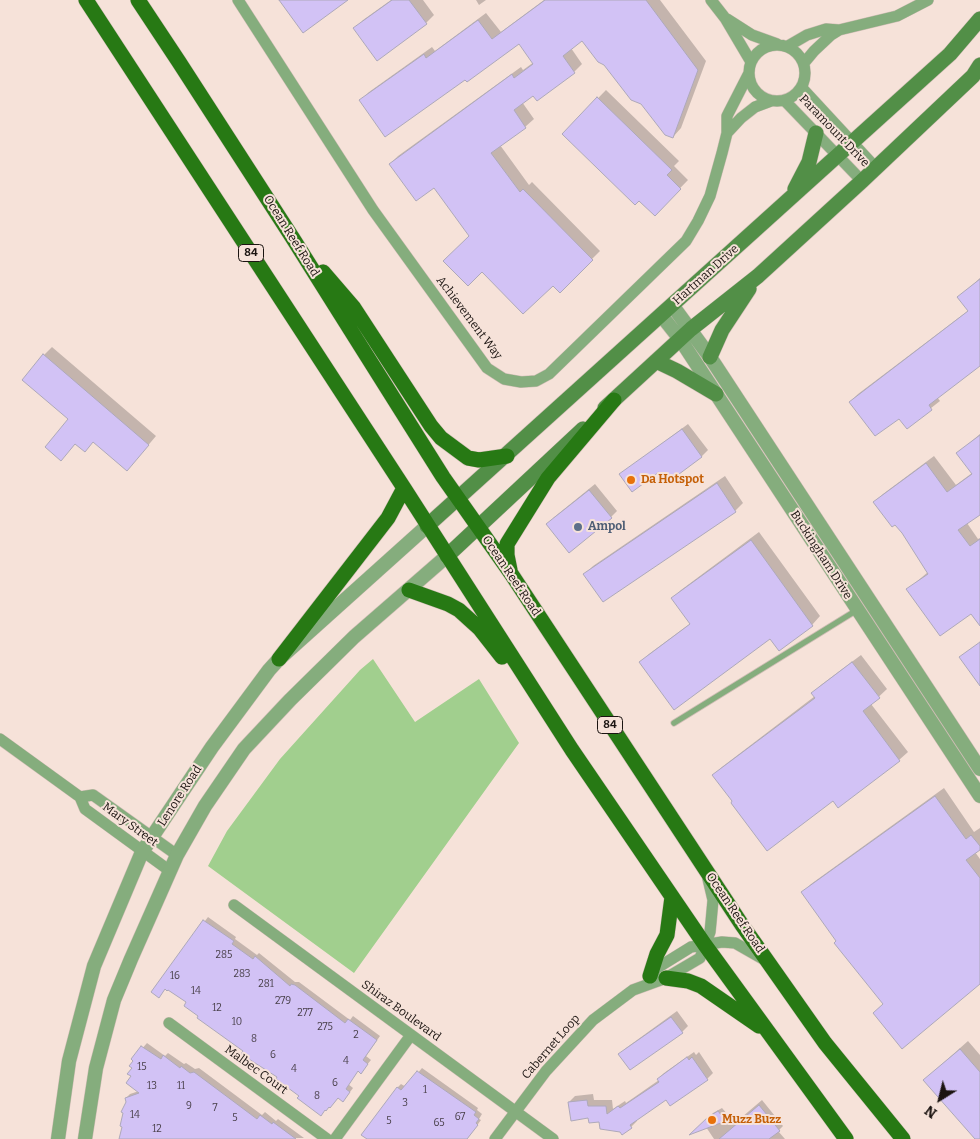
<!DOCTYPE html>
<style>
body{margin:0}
#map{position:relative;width:980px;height:1139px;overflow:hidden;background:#f6e2d9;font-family:Bitter,serif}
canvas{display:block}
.north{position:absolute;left:915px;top:1074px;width:50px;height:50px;-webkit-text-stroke:4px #f6e2d9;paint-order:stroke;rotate:216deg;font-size:14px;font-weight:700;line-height:20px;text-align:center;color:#1b1411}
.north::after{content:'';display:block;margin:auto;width:18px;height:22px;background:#1b1411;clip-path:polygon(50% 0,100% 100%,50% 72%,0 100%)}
</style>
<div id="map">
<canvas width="980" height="1139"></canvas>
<div class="north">N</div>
</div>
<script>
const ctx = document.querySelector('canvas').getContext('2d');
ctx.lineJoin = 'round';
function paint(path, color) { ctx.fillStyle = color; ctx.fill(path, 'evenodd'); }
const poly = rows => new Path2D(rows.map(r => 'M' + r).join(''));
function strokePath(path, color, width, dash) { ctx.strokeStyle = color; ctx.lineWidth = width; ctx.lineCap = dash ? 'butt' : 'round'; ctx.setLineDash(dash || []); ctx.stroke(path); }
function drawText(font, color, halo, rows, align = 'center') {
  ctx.font = font + ' Bitter,serif'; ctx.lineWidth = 4; ctx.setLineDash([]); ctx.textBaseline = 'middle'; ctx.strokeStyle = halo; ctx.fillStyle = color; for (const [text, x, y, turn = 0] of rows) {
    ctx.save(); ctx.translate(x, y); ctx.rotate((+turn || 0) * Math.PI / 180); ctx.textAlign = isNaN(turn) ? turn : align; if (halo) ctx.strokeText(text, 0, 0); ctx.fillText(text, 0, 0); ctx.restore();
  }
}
const green = poly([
 [373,659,415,722,479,679,519,743,354,973,208,866,227,831,280,759,360,670]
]);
const shadow = poly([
 [391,0,423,0,434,15,426,23,355,29,363,20],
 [476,0,486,0,479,5],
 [544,0,660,0,706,61,681,128,673,137,582,40,571,48,582,64,574,72,537,99,533,94,522,102,534,119,525,127,500,145,529,185,532,182,600,251,560,291,553,284,482,270,471,236,435,187,390,164,398,156,521,67,523,70,534,62,519,42,466,78,361,100,369,92,432,47,435,51,486,13,501,32],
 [606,90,679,161,674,166,688,180,655,214,563,134],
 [980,278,980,364,937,397,940,401,907,427,899,417,850,402,858,394,969,310,959,297],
 [52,347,156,436,135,461,94,441,76,443,69,451,70,419,44,355],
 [688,424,708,450,702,456,667,481,659,470,621,474],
 [980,434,980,514,967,523,978,539,980,538,980,624,972,612,908,589,928,572,903,532,875,502,883,494,934,456,956,485,972,473,958,453],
 [725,476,743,503,735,511,585,574,593,566],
 [595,484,617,511,611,517,553,518],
 [759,532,820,616,812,625,779,649,770,637,641,662,649,654,691,623,673,598,681,590],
 [861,655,887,689,871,704,908,752,899,760,838,806,834,800,734,801,714,775,722,767,815,696,813,693,821,685],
 [944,788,974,832,980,828,980,848,975,852,980,859,980,983,884,1004,803,892,811,884],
 [208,917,236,937,235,939,257,955,259,953,295,982,299,982,350,1020,353,1016,380,1036,366,1056,371,1060,361,1072,358,1070,348,1084,353,1088,347,1096,339,1097,330,1107,278,1077,188,1002,166,988,159,996,152,991],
 [677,1011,688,1026,682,1032,620,1054,626,1048],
 [968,1041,980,1055,980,1139,976,1139,933,1072],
 [147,1043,165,1056,168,1053,184,1064,186,1063,195,1069,199,1068,262,1115,265,1112,276,1121,278,1119,304,1138,126,1139,127,1102,126,1098,130,1094,139,1091,132,1076,135,1060,133,1059],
 [694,1052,696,1055,699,1052,713,1073,707,1079,671,1105,666,1099,636,1119,637,1121,631,1127,622,1133,600,1121,590,1117,569,1102,575,1096,593,1094,594,1100,612,1100,613,1109,625,1101,626,1103,659,1080,658,1079,664,1073],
 [422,1068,478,1108,477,1110,482,1114,479,1119,481,1120,467,1139,367,1139,368,1138,363,1135,398,1087,401,1084,406,1087],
 [762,1100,783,1126,778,1131,785,1139,714,1139,704,1124,713,1113,722,1108,735,1123]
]);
const building = poly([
 [279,0,348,0,303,33,279,0],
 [392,0,409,0,427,24,377,61,353,28,392,0],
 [545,0,646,0,698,70,673,138,665,135,641,104,631,100,604,65,598,62,582,41,563,56,575,73,537,101,533,96,514,110,526,128,491,153,520,192,523,189,593,260,560,293,553,286,523,314,482,272,468,286,443,261,469,236,434,188,416,201,389,164,512,74,514,78,533,64,519,44,467,82,465,80,385,137,359,100,424,54,426,58,478,20,492,39,545,0],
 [597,97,672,170,667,175,681,189,655,216,639,201,635,205,562,134,597,97],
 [980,279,980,366,929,405,932,410,907,429,899,419,875,436,849,402,968,311,957,297,980,279],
 [43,354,149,445,127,471,93,442,85,452,75,444,61,461,45,447,68,419,22,380,43,354],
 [682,429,702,457,667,483,659,472,632,492,619,474,682,429],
 [980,435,980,515,958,530,970,546,980,539,980,626,971,614,940,636,906,589,928,574,902,533,895,525,892,527,873,502,926,463,947,492,972,474,956,453,980,435],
 [717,483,736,512,603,602,583,574,717,483],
 [589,490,612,518,569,553,546,524,589,490],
 [751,540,813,626,779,651,770,639,674,710,639,662,690,624,671,598,751,540],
 [980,642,980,686,959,657,980,642],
 [852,662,880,698,863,711,900,761,838,808,833,801,767,851,731,803,732,801,712,775,815,698,811,693,852,662],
 [935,796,966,839,971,835,980,846,980,850,966,860,980,878,980,984,902,1049,873,1013,883,1004,834,943,836,941,801,892,935,796],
 [203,920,234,941,232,944,253,959,255,956,290,986,291,984,295,985,345,1023,348,1019,377,1040,363,1060,368,1064,361,1074,358,1071,346,1089,350,1092,343,1102,338,1098,330,1108,329,1107,326,1111,325,1110,321,1116,297,1098,299,1096,276,1079,277,1077,241,1054,243,1051,197,1018,198,1016,184,1006,186,1002,168,990,167,991,165,989,159,998,151,992,203,920],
 [671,1017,683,1033,630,1070,618,1054,671,1017],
 [141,1046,161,1059,163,1055,180,1068,181,1066,190,1073,194,1072,257,1119,260,1115,272,1124,273,1122,296,1139,119,1139,122,1127,120,1126,123,1113,121,1112,126,1102,125,1098,139,1093,126,1083,131,1076,127,1074,132,1068,129,1066,133,1061,131,1059,141,1046],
 [960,1049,980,1072,980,1139,975,1139,923,1080,960,1049],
 [687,1057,689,1060,692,1057,708,1080,670,1106,666,1100,630,1125,632,1128,622,1135,620,1132,600,1129,599,1122,589,1123,588,1118,571,1121,568,1102,587,1100,588,1106,606,1106,607,1114,618,1106,620,1108,659,1082,657,1079,687,1057],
 [417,1071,476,1112,474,1115,479,1119,476,1123,478,1125,467,1139,367,1139,361,1135,397,1087,401,1090,417,1071],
 [759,1105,780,1131,769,1139,719,1139,759,1105],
 [718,1111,726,1121,689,1135,708,1117,718,1111]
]);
const service = poly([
 [674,723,857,610]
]);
const minor = poly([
 [238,0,373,210,487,368,504,379,521,382,536,381,549,374,686,241,698,221,710,196,722,153,727,133,727,116,749,73],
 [711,0,725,18,751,62],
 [727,19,752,35,777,44],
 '749 73a28 28 0 1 1 56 0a28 28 0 1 1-56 0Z',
 [788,46,807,35,826,29,839,30],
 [804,63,814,51,831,35,839,30,897,16,928,0],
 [802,88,876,168],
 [785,101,862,181],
 [727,133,741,118,755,107,771,101],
 [0,739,80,797,85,809,170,871],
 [80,797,93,795,177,855],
 [234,905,553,1139],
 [651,976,657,968,691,947,722,942,735,943,763,959],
 [169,1023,327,1139],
 [335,1139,411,1035],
 [495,1139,546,1071,593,1020,633,990,666,978,700,958,710,932,711,922,713,900,708,879]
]);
const tertiary = poly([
 [672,305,710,357,980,769],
 [661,315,680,339,980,796],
 [58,1139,69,1061,94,966,142,852,212,747,269,670,279,659,427,526],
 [85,1139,96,1068,114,1000,131,959,177,855,205,806,244,749,290,700,354,637,447,556]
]);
const secondary = poly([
 [795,189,809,162,816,133],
 [710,357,722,330,749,289],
 [656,361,677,371,716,394],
 [605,408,691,329,758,276,862,181,973,76,980,65],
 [427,526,950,54,980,19],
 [447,556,583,429]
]);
const primary = poly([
 [86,0,404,488,572,750,705,945,846,1139],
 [138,0,179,62,292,237,443,477,512,575,742,925,825,1043,903,1139],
 [323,272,354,308,431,426,441,438,468,458,479,460,507,456],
 [510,570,507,555,507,544,548,478,614,400],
 [409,590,448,604,459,610,480,629,502,657],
 [279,659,388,518,404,488],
 [650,976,657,954,667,935,672,897],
 [666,978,688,981,701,986,759,1026]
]);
const markers = [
 [631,480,5,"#e8710a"],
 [578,527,5,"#5c6f8a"],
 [712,1120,5,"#e8710a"]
];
const numberNames = [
 ["285",224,955],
 ["283",242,974],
 ["16",175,976],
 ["281",266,984],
 ["14",196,991],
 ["279",283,1001],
 ["12",217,1008],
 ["277",305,1013],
 ["10",237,1022],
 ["275",325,1027],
 ["2",356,1035],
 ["8",254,1039],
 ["6",273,1055],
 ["4",346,1061],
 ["15",142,1067],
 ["4",294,1069],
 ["6",335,1083],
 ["13",152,1086],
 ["11",181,1086],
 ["1",425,1090],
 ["8",317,1096],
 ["3",405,1103],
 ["9",189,1106],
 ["7",215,1108],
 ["14",135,1115],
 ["67",460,1117],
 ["5",235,1118],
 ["5",389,1121],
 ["65",439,1123],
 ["12",157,1129]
];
const shields = [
 [251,253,25],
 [610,725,25]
];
const shieldNames = [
 ["84",251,253],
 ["84",610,725]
];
const streetNames = [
 ["Paramount Drive",834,131,46],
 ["Ocean Reef Road",291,236,58],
 ["Hartman Drive",706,275,-42],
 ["Achievement Way",469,318,53],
 ["Buckingham Drive",821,555,57],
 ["Ocean Reef Road",511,576,56],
 ["Lenore Road",180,796,-57],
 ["Mary Street",130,825,36],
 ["Ocean Reef Road",735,913,56],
 ["Shiraz Boulevard",401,1011,36],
 ["Cabernet Loop",551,1047,-49],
 ["Malbec Court",256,1070,36]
];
const foodNames = [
 ["Da Hotspot",641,480],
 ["Muzz Buzz",722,1120]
];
const serviceNames = [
 ["Ampol",588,527]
];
paint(green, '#a1cf8e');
paint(shadow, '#0003');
paint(building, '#d2c2f5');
strokePath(building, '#ada8b9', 1);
strokePath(service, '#cfbdb5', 7);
strokePath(minor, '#cfbdb5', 12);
strokePath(tertiary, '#cfbdb5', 15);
strokePath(secondary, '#cfbdb5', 16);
strokePath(primary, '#cfbdb5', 16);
strokePath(service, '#85ad7d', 5.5);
strokePath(minor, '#85ad7d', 11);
strokePath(tertiary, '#85ad7d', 14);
strokePath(secondary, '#528f47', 15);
strokePath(primary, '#277914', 15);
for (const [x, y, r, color] of markers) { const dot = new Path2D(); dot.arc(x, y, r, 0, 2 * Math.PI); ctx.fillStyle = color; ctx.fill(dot); strokePath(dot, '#f6e2d9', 2); }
drawText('10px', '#49404a', null, numberNames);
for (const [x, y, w] of shields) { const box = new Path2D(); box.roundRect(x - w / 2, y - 8.5, w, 17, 4); ctx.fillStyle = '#f6e2d9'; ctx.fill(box); strokePath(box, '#1b1411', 1); }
drawText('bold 11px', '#1b1411', null, shieldNames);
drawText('12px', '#1b1411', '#f6e2d9', streetNames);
drawText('bold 12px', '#c56008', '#f6e2d9', foodNames, 'left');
drawText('bold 12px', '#4e5e75', '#f6e2d9', serviceNames, 'left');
</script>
